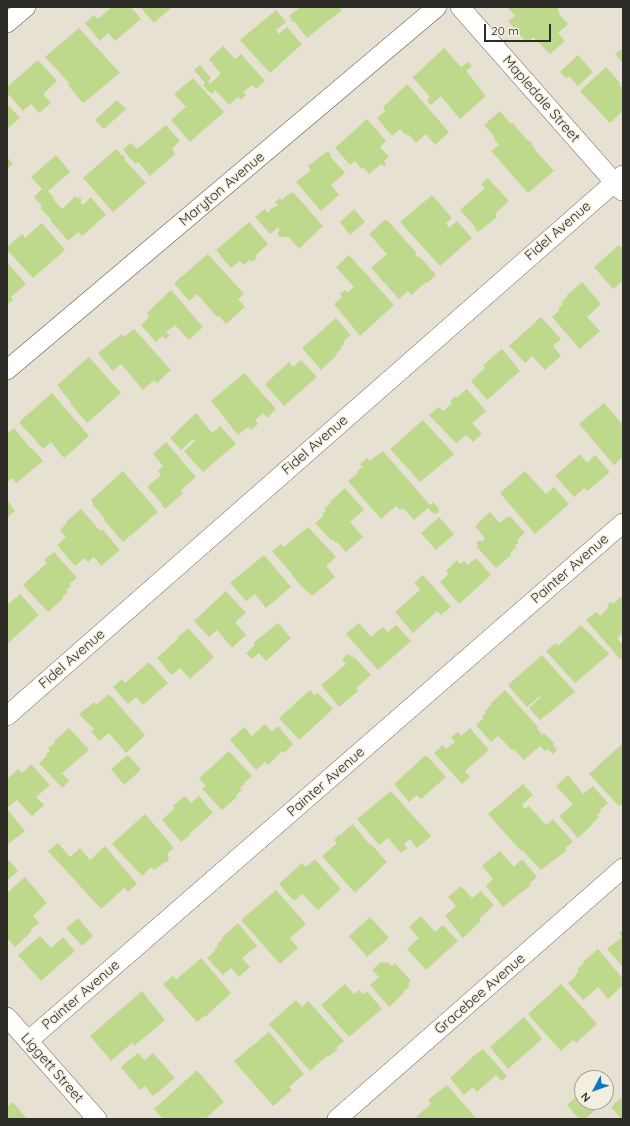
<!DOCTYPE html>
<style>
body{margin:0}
#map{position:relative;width:630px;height:1126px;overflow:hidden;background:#e6e1d3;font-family:Quicksand,sans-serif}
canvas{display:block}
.frame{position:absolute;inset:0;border:8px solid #2d2c26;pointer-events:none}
.north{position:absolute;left:574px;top:1070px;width:40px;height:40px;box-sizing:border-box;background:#f3efe0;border:1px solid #a4a196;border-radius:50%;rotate:229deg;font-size:11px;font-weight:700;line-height:16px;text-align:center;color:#2d2c26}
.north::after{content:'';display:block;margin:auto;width:14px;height:18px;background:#1376c2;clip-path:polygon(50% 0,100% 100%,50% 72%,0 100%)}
.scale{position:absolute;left:484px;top:24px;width:67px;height:18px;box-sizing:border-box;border:2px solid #2d2c26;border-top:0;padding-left:5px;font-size:12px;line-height:14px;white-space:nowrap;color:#2d2c26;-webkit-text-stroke:3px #f3efe0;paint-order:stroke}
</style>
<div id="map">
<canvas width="630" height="1126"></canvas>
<div class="frame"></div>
<div class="north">N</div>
<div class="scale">20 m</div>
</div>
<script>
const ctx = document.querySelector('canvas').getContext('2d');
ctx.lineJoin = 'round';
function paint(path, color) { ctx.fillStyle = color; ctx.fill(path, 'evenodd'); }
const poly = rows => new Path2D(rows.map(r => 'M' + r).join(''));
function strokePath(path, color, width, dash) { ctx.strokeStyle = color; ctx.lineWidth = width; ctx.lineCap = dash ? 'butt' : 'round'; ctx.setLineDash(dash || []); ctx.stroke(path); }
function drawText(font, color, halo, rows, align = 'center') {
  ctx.font = font + ' Quicksand,sans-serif'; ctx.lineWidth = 3; ctx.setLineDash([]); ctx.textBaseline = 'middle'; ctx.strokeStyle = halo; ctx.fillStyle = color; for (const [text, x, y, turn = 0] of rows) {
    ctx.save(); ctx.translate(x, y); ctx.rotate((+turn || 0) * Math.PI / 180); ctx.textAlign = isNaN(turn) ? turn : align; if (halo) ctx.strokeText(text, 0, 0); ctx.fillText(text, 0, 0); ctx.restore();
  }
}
const building = poly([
 [112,7,131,7,141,19,115,41,108,33,100,41,85,23,94,15,98,19],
 [140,7,172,7,154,23],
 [297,7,339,7,342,10,307,38,294,21,292,22,290,20,292,19,289,16,299,8],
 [507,7,560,7,557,9,560,12,558,13,568,24,558,33,565,41,550,54,533,37,527,43,508,21,515,16],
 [276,10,286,22,276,30,279,34,287,27,302,44,270,73,240,40],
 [79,28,120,73,83,103,68,85,70,84,45,57],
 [223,46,235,59,241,54,265,81,256,89,252,85,243,92,246,95,241,100,238,97,229,105,215,90,212,94,207,90,203,85,205,83,194,70,200,65,211,78,208,81,210,84,221,74,209,59],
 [444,48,461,67,468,62,472,66,466,71,486,96,460,119,441,96,431,105,427,101,430,97,414,79,412,78],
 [623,48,623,63,615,54],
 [578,55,593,72,578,86,569,76,566,78,560,72],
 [38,60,57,81,43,94,51,103,39,113,31,104,23,111,7,93,7,87],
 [606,67,620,83,619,84,623,89,623,111,610,123,580,91],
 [193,78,224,112,190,142,171,120,186,107,174,94],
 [407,84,449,132,435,145,426,134,416,143,408,134,406,135,400,129,392,136,377,118,385,111,383,107],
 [117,100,126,109,104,129,95,120],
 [7,104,20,118,7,129],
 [500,111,511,124,512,122,528,141,529,140,533,144,532,145,536,150,535,150,554,171,528,193,491,151,499,145,494,139,495,137,484,125],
 [367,119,386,141,380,147,389,157,384,161,386,164,384,166,381,164,369,174,364,168,362,169,355,161,350,165,335,148],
 [166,125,180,141,172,148,175,154,150,176,138,162,136,164,130,158,129,158,123,149,131,143,137,149],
 [116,149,122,156,123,155,125,157,124,159,146,183,113,212,83,178],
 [328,151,331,155,330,156,345,173,331,185,339,195,321,211,296,182,311,170,308,166],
 [56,155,70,172,48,191,54,198,53,199,62,209,76,196,78,199,79,197,82,200,80,202,83,205,91,197,106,215,82,236,78,232,68,241,50,220,51,219,40,208,42,206,34,197,42,189,31,177],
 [7,157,13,164,7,169],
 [488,178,509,201,495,214,497,217,478,232,475,229,476,228,460,210,485,188,481,184],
 [293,192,323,226,299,249,289,237,283,237,278,236,278,232,280,230,278,227,270,234,255,217,265,209,268,213,270,211,269,210,278,205,275,202,280,198,282,200,288,194,289,195],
 [432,195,452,218,446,223,449,228,457,221,472,238,440,266,400,222],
 [354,209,365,222,350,235,340,222],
 [386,219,416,252,415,254,419,258,420,257,436,275,427,283,426,282,411,295,408,291,399,299,371,268,387,254,369,234],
 [249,222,268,244,255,256,257,258,252,262,250,260,243,265,240,261,231,268,216,250],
 [42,223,65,250,33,278,7,250,7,247,22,234,25,238],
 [619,245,623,249,623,281,613,289,594,267],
 [208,254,244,294,238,299,245,307,226,324,219,316,217,317,197,294,189,301,174,283],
 [349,255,394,305,360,336,334,304,342,297,340,294,345,290,347,293,354,287,336,267],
 [7,262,26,284,11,297,13,300,7,305],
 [582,282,601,304,587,317,600,331,580,349,552,317,560,310,558,308,563,304,561,302,567,297,566,296],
 [171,290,203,327,189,340,175,325,166,332,170,336,165,339,162,336,156,342,141,325,149,317,147,313],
 [541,317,561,339,553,346,561,356,545,370,532,356,525,363,509,346],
 [336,318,351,335,343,342,344,344,340,348,341,349,335,355,336,356,321,370,302,348],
 [134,329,171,370,157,383,154,380,143,390,121,364,113,371,98,353,122,334,124,337],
 [502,349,520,371,487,400,471,381,485,368,483,365],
 [89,357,121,393,87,423,70,403,71,402,57,385],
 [301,360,317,377,284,406,265,384,289,362,293,367],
 [244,373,276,409,267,418,263,413,255,420,258,424,251,430,248,427,238,435,211,401],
 [467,389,486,411,472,423,482,434,473,442,466,435,456,443,429,415,439,407,443,411,452,403,450,401,455,396,456,398],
 [52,393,89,436,64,458,51,442,43,449,19,422],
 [604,403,623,425,623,457,614,465,579,424],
 [196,413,212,433,220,426,236,444,203,472,184,451,195,441,193,439,181,450,170,438],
 [423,420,454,454,420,482,390,449],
 [14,428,31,449,32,448,43,461,16,483,12,478,7,482,7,434],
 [166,442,196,477,181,490,183,493,165,509,161,505,162,504,147,487,161,475,158,471,163,466,153,454],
 [383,451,430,505,433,502,439,509,438,510,439,512,436,514,435,513,434,514,428,508,414,520,403,508,400,510,396,506,381,519,348,481,358,473,357,472,361,468,363,468,360,464,367,458,370,461],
 [580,454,587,463,595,455,610,472,587,491,584,488,574,497,555,476],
 [123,471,158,512,123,542,104,520,105,519,92,504,93,503,91,500],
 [525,471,546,494,554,487,569,504,535,534,500,493],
 [345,488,364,510,350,522,363,537,346,552,339,544,332,539,331,540,315,523,324,515,322,514,326,511,324,509,331,503,330,502],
 [7,500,15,511,7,518],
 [81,509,100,531,102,529,120,550,101,566,94,557,88,562,85,558,75,566,57,545,66,537,60,530,67,523,66,522],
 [490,512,500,523,508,516,509,517,510,516,525,533,517,540,519,542,515,546,516,548,510,553,511,555,496,568,476,546,478,545,476,543,480,540,481,542,485,539,475,526],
 [439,517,454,534,436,550,421,533],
 [308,527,336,557,326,566,335,577,312,596,306,590,302,587,292,575,293,575,272,551,281,544,284,547],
 [54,552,77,578,69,584,71,586,66,590,68,592,62,597,63,599,48,612,23,585,47,563,44,560],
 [264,555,291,587,266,608,255,594,246,601,230,583],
 [476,558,491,575,459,604,440,582,449,574,446,571,457,560,460,564,464,561,468,565],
 [423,575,451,607,441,615,437,611,413,633,395,612,420,590,414,583],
 [226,591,246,613,235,622,246,635,232,648,217,630,209,637,194,621],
 [20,594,39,615,7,644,7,605],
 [623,595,623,633,617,638,623,645,623,658,621,660,586,620,596,612,600,616,609,607,607,605,611,602,613,604],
 [278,623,291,638,266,661,259,653,252,659,246,653,254,646,255,644,253,643],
 [359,623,371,637,383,627,388,632,396,625,411,641,378,670,346,634],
 [581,625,609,654,575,683,546,651,556,643,558,646],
 [187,629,189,629,214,657,190,679,180,668,172,675,157,658,178,639,177,638],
 [348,654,355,658,371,675,356,688,358,691,339,707,321,685,346,664,342,659],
 [542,655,575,692,540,720,529,708,541,697,540,696,527,707,508,685],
 [149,662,168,683,143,705,136,697,128,704,113,687,122,679,125,683],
 [310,690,314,695,318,693,333,709,299,740,279,718],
 [505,690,538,727,537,728,542,735,544,733,554,743,553,745,557,750,553,754,548,749,545,751,540,746,524,760,514,749,512,750,498,736,491,742,476,725,484,718,482,716,486,713,485,711,491,705,490,704],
 [109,694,145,735,126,753,109,733,99,741,91,731,94,729,79,714,94,702,96,705],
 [265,724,272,732,278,726,293,744,284,753,282,751,268,765,265,762,256,770,230,740,244,727,252,736],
 [69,728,89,750,62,773,69,781,62,788,39,763,47,756,46,754,50,751,48,748,55,743,54,741],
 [470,728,489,750,465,771,470,777,462,784,434,753,443,745,446,749,455,742,451,737,458,732,461,736],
 [622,744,623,803,619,806,589,774],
 [229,751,252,776,244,783,245,784,240,788,242,790,236,795,237,797,222,810,202,789,206,786,199,778],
 [128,755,141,770,124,785,111,769],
 [426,755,446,777,421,799,417,795,409,802,394,784],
 [31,764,50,785,36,797,44,805,32,816,17,800,9,807,7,805,7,779,18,769,22,773],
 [568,775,583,794,593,786,608,803,600,810,601,812,597,815,599,817,592,823,593,824,578,838,559,816,573,804,556,786],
 [523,784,533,795,522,805,525,809,529,806,546,825,553,819,573,842,565,848,567,850,541,870,522,850,521,851,488,814],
 [391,791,431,836,417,848,410,839,404,844,407,848,401,853,388,838,379,845,357,819],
 [185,796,191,803,199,796,213,813,190,833,191,834,181,842,162,820,175,808,173,806],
 [7,809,25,831,7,845],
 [145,814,174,848,167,854,169,857,168,858,169,859,166,863,165,862,154,870,151,867,142,876,112,844],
 [353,824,370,845,371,844,387,862,355,893,322,856,337,843,334,840,340,834,341,835,348,827,349,827],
 [58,843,70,857,80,848,90,860,105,846,137,884,128,892,124,888,101,909,48,851],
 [500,851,514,867,522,859,537,877,529,884,531,885,503,907,486,886,493,879,482,866],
 [315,859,341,889,318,910,302,894,294,901,279,884,302,863,306,867],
 [9,860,18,871,7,881,7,862],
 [25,877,47,903,33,916,39,923,30,930,32,931,15,947,7,938,7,893],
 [461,886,472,898,481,891,494,905,479,919,481,921,463,938,445,916,456,906,448,897],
 [276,890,306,924,290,938,298,948,280,964,241,920],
 [421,916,435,932,443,925,458,941,426,970,407,949,419,938,409,927],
 [370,917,389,938,367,957,349,936],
 [78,918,93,936,82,946,66,928],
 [238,923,257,946,242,958,250,967,239,977,231,968,223,975,207,958,215,951,214,950,218,946,217,944,223,938,222,937],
 [623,930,623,966,622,966,607,949,622,937,619,933],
 [40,936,51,948,63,937,75,951,41,981,18,955],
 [598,949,623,979,623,985,608,999,598,987,583,1000,568,983,576,976,575,975,579,971,577,969,584,963,583,962],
 [201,958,231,993,205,1017,204,1016,197,1022,163,984,173,976,176,980],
 [381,962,389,963,392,966,395,963,411,981,408,984,410,986,403,992,404,993,389,1007,370,985,379,977,372,970],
 [345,984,354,994,359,990,363,994,367,991,382,1009,349,1037,321,1005],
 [561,984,597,1024,576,1043,573,1040,561,1051,528,1014],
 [142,991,165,1020,134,1046,132,1043,111,1061,90,1036],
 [296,1000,302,1007,308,1001,344,1041,336,1048,338,1049,328,1057,327,1056,310,1071,269,1024],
 [524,1017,542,1039,508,1069,490,1047],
 [269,1032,304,1074,289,1087,292,1090,273,1106,234,1061],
 [483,1049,507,1076,502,1081,496,1075,477,1092,473,1087,464,1095,450,1078,472,1058,472,1057],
 [138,1053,145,1060,153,1053,175,1078,153,1096,145,1086,140,1090,121,1067],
 [197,1070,224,1102,205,1119,163,1119,154,1109],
 [447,1085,476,1118,418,1119,416,1117,431,1104,428,1100],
 [582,1091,582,1102,598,1102,601,1105,585,1119,579,1119,567,1105],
 [623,1096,623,1119,621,1119,611,1107],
 [13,1102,27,1119,7,1119,7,1107]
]);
const minor = poly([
 [460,7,622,191],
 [7,23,26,7],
 [7,370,437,7],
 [7,716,623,175],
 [7,1017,97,1119],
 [28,1041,623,523],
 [337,1119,623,868]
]);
const streetNames = [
 ["Mapledale Street",541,99,49],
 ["Maryton Avenue",222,189,-40],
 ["Fidel Avenue",558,231,-41],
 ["Fidel Avenue",315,445,-41],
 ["Painter Avenue",570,569,-41],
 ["Fidel Avenue",72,659,-41],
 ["Painter Avenue",326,782,-41],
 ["Gracebee Avenue",480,994,-41],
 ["Painter Avenue",81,995,-41],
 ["Liggett Street",52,1068,49]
];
paint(building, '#bed98c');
strokePath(minor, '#5e5a4d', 20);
strokePath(minor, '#fff', 19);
drawText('14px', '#2d2c26', '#f3efe0', streetNames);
</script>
